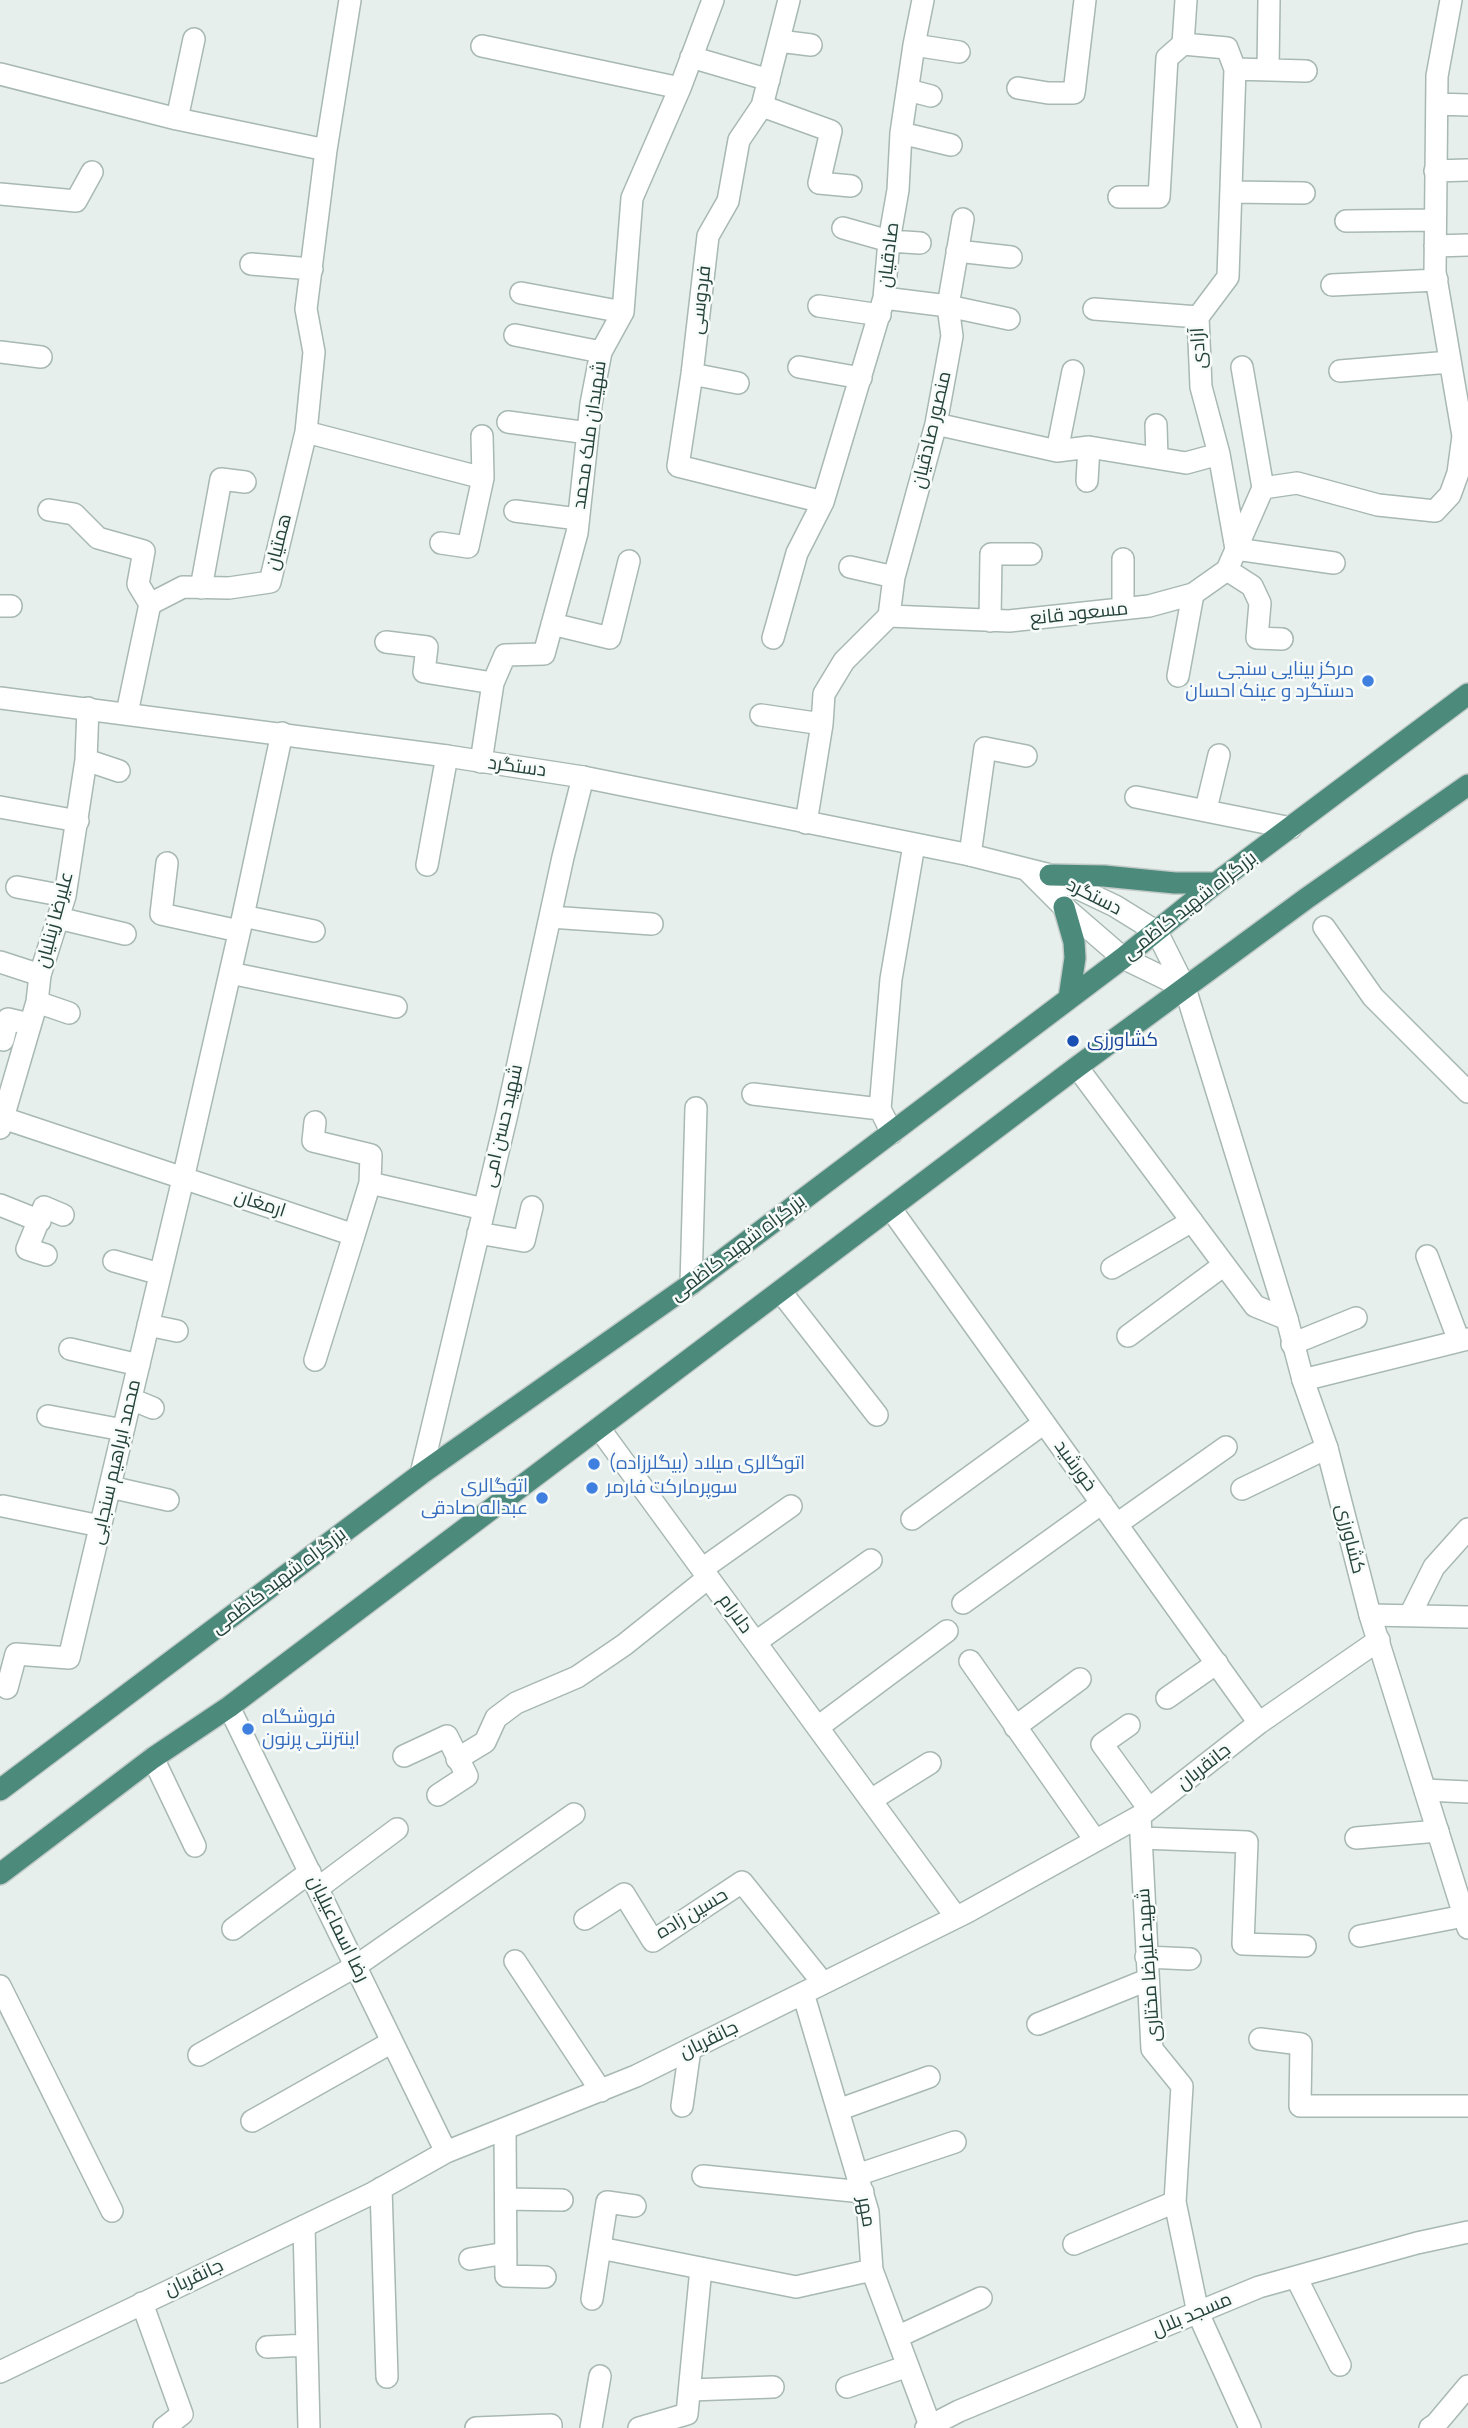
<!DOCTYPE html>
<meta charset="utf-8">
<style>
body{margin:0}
canvas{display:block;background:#e6efeb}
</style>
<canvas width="1468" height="2428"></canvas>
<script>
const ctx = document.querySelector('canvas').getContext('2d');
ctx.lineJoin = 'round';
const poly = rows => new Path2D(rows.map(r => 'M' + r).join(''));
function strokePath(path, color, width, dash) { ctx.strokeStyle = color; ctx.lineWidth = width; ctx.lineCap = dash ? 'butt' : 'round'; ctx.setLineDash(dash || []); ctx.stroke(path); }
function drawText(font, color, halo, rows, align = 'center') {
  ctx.font = font + ' Manrope,Cairo,sans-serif'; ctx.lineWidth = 5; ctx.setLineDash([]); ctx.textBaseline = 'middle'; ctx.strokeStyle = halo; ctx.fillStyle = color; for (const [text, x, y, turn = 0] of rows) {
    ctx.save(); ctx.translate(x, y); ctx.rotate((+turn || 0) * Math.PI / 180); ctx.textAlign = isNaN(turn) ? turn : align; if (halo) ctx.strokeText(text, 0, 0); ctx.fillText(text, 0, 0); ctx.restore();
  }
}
const minor = poly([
 [789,0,762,106,739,140,728,201,708,236,692,374,678,466,823,502],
 [1451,0,1437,76,1435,272,1463,436],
 [779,41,811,45],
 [1183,44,1227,48,1235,69,1306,71],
 [914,45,959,52],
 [482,46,680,88],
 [691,57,769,80],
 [1235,69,1228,277,1198,317,1201,387,1219,454,1236,549,1334,563],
 [1268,70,1269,0],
 [0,74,177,119,326,150],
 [1018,88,1048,93,1074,93,1085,0],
 [908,90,931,96],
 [1437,104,1468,105],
 [762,106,831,131,819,183,851,186],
 [177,119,194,39],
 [901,133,951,145],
 [1435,171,1468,170],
 [1231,192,1304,193],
 [0,194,76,201,92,172],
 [1119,197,1159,197,1167,58,1183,44,1186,0],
 [1346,221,1435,220],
 [843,228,889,241,920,243],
 [1435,246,1468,245],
 [957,251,1011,257],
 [251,264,312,269],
 [1332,285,1437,280],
 [521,293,623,312],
 [884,298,948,306,1009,319],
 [819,306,880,315],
 [1094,309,1198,317],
 [515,335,601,352],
 [0,352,41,357],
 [799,367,861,378],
 [1242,367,1263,488],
 [1340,371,1450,362],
 [692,374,738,383],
 [508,422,588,433],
 [936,424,1057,451,1089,447,1186,463,1219,454],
 [1156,425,1157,458],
 [306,432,483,478],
 [1057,451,1073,371],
 [1087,481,1089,447],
 [49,510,74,514,98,538,144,551,138,584,150,604],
 [515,511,578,519],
 [441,543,468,547,483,478,482,436],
 [1123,559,1123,609],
 [850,567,894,577],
 [1227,570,1252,586,1260,603,1257,638,1282,639],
 [201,588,221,479,245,482],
 [0,606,11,606],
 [889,616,894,577,936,424,952,336,948,306,963,219],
 [990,621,991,554,1031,554],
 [552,624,610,638,629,561],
 [773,638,797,553,823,502,884,298,889,241,898,190,901,133,914,45,923,0],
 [386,642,427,647,424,672,493,683],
 [1178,676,1193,594],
 [127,713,150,604,183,587,229,588,270,582,306,432,314,352,306,309,326,150,350,0],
 [761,715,822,724],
 [86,760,119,771],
 [481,762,493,683,505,655,544,654,577,533,591,404,601,352,623,312,632,198,680,88,713,0],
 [1136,797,1291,828],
 [0,807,78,821],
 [1206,809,1219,755],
 [806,823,822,724,824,694,844,661,889,616,1009,621,1149,606,1193,594,1227,570,1263,488,1297,483,1378,505,1435,511,1450,495,1458,473,1463,436,1468,434],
 [970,855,985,748,1026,756],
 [167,863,161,914,239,931],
 [427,865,447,756],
 [17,887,65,896],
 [243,916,314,931],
 [550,917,652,924],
 [58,918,125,934],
 [1324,927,1373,997,1468,1092],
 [0,962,40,975],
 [230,973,396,1007],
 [37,1002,69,1013],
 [0,1039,3,1040,8,1019,29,1024],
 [1077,1067,1255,1306,1287,1319],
 [753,1094,880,1109],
 [3,1118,354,1235,370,1183,484,1209],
 [315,1122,313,1141,371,1155,370,1183],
 [0,1128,37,1002,40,975,65,896,86,760,88,708],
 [892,1133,880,1109,891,979,914,845],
 [0,1205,40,1221],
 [891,1209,1259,1723],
 [478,1233,524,1241,532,1207],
 [46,1255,27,1249,44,1207,63,1215],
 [1427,1256,1459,1341],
 [114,1261,160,1274],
 [1112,1268,1192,1221],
 [691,1284,696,1108],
 [781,1292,877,1415],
 [148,1325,177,1331],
 [1128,1336,1224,1265],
 [1292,1344,1356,1318],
 [70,1349,139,1365],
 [315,1360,354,1235],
 [1303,1380,1468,1339],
 [131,1399,153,1408],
 [48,1416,123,1430],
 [599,1428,956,1917],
 [421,1474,507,1114,563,857,583,777],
 [110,1487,168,1500],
 [1242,1489,1327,1448],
 [3,1506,100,1526],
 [912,1519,1044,1423],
 [1117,1524,1226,1447],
 [702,1569,791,1506],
 [963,1603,1102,1503],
 [1370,1615,1468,1617],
 [1410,1615,1434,1567,1468,1529],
 [756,1642,871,1560],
 [970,1661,1095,1840],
 [7,1688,16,1654,69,1658,183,1179,243,916,282,733],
 [1167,1698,1217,1663],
 [229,1707,446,2152],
 [1129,1725,1102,1744,1149,1809],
 [818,1727,947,1631],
 [1015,1727,1080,1679],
 [404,1756,447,1736,467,1776,438,1795],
 [153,1758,195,1846],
 [457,1759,485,1742,496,1718,516,1703,577,1677,624,1645,708,1578],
 [1425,1790,1468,1792],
 [871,1800,930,1763],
 [1140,1816,1152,2049,1182,2086,1175,2202,1198,2313,1250,2428],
 [1141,1838,1247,1842,1243,1944,1305,1946],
 [1356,1838,1438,1831],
 [318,1888,397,1829],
 [585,1919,624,1894,653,1941,742,1882,823,1983],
 [233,1929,310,1872],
 [1360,1936,1464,1916],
 [1146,1957,1190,1959],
 [515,1961,601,2091],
 [0,1986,112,2211],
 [803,1993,868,2212,872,2270,931,2428],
 [1038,2024,1147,1980],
 [1260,2039,1301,2044,1300,2106,1468,2106],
 [199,2055,356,1966,574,1814],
 [682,2106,690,2049],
 [838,2110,929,2077],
 [252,2121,392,2042],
 [505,2129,506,2276,545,2277],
 [857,2175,955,2142],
 [703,2176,863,2192],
 [381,2188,387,2377],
 [506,2199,562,2200],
 [304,2226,309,2428],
 [1074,2244,1175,2202],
 [600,2248,796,2287,872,2270],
 [470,2259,506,2253],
 [1296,2277,1340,2365],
 [592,2299,607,2202,635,2206],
 [142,2303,182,2414,164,2428],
 [897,2337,981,2298],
 [267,2347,307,2345],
 [0,2372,373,2193,446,2152,636,2076,967,1912,1140,1816,1259,1723,1379,1640],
 [847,2387,908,2366],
 [690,2390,773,2387],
 [476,2428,551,2425,551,2428],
 [591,2428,600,2376],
 [639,2428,687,2414,701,2268],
 [926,2428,959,2411,1259,2287,1417,2243,1468,2232],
 [1430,2428,1436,2424,1468,2386]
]);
const tertiary = poly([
 [0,698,447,756,583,777,970,855,1050,875,1115,906,1157,932,1185,988,1287,1319,1303,1380,1327,1448,1370,1615,1468,1928],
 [1028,871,1064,907,1123,958,1185,988]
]);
const trunk = poly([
 [1050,875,1104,876,1175,883,1216,883],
 [1064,907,1074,942,1075,958,1069,998],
 [0,1790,421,1474,691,1284,1123,958,1216,883,1468,694],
 [0,1874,153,1758,229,1707,1077,1067,1307,898,1468,785]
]);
const markers = [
 [1368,681,7,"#3f7fe0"],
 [1073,1041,7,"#1a4fb4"],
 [594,1464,7,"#3f7fe0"],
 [592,1488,7,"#3f7fe0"],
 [542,1498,7,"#3f7fe0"],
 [248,1729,7,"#3f7fe0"]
];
const streetNames = [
 ["صادقیان",889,255,-83],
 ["فردوسی",701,300,-83],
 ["آزادی",1199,348,-93],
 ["منصور صادقیان",932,430,-77],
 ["شهیدان ملک محمد",590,435,-82],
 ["همتیان",279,542,-76],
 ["مسعود قانع",1079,614,-6],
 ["دستگرد",517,767,8],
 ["دستگرد",1094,897,27],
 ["بزرگراه شهید کاظمی",1190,906,-38],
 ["علیرضا زینلیان",55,920,-75],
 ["شهید حسن امی",503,1126,-77],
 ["ارمغان",260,1204,18],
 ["بزرگراه شهید کاظمی",738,1248,-37],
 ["محمد ابراهیم سنجابی",116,1462,-77],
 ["خورشید",1075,1466,54],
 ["کشاورزی",1350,1539,76],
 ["بزرگراه شهید کاظمی",279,1581,-37],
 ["دلارام",735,1614,54],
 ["جانقربان",1204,1767,-38],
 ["حسین زاده",692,1914,-31],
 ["رضا اسماعیلیان",338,1929,64],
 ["شهیدعلیرضا مختاری",1149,1965,-94],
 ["جانقربان",709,2040,-26],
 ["مهر",866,2212,80],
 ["جانقربان",194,2278,-25],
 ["مسجد بلال",1192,2315,-23]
];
const shopNames = [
 ["مرکز بینایی سنجی",1354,670,"right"],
 ["دستگرد و عینک احسان",1354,692,"right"],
 ["اتوگالری میلاد (بیگلرزاده)",608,1464],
 ["اتوگالری",528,1487,"right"],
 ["عبداله صادقی",528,1509,"right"],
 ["سوپرمارکت فارمر",606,1488],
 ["فروشگاه",262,1718],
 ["اینترنتی پرنون",262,1740]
];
const transitNames = [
 ["کشاورزی",1087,1041]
];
strokePath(minor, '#a8b8b2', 24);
strokePath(tertiary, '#a8b8b2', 24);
strokePath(trunk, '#c2cac8', 24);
strokePath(minor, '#fff', 21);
strokePath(tertiary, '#fff', 21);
strokePath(trunk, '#4c8a7c', 21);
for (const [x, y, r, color] of markers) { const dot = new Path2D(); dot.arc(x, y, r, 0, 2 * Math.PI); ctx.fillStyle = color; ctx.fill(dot); strokePath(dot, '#f7fbf9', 2.5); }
drawText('19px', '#24423a', '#f7fbf9', streetNames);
drawText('19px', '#366cbe', '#f7fbf9', shopNames, 'left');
drawText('19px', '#164399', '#f7fbf9', transitNames, 'left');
</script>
